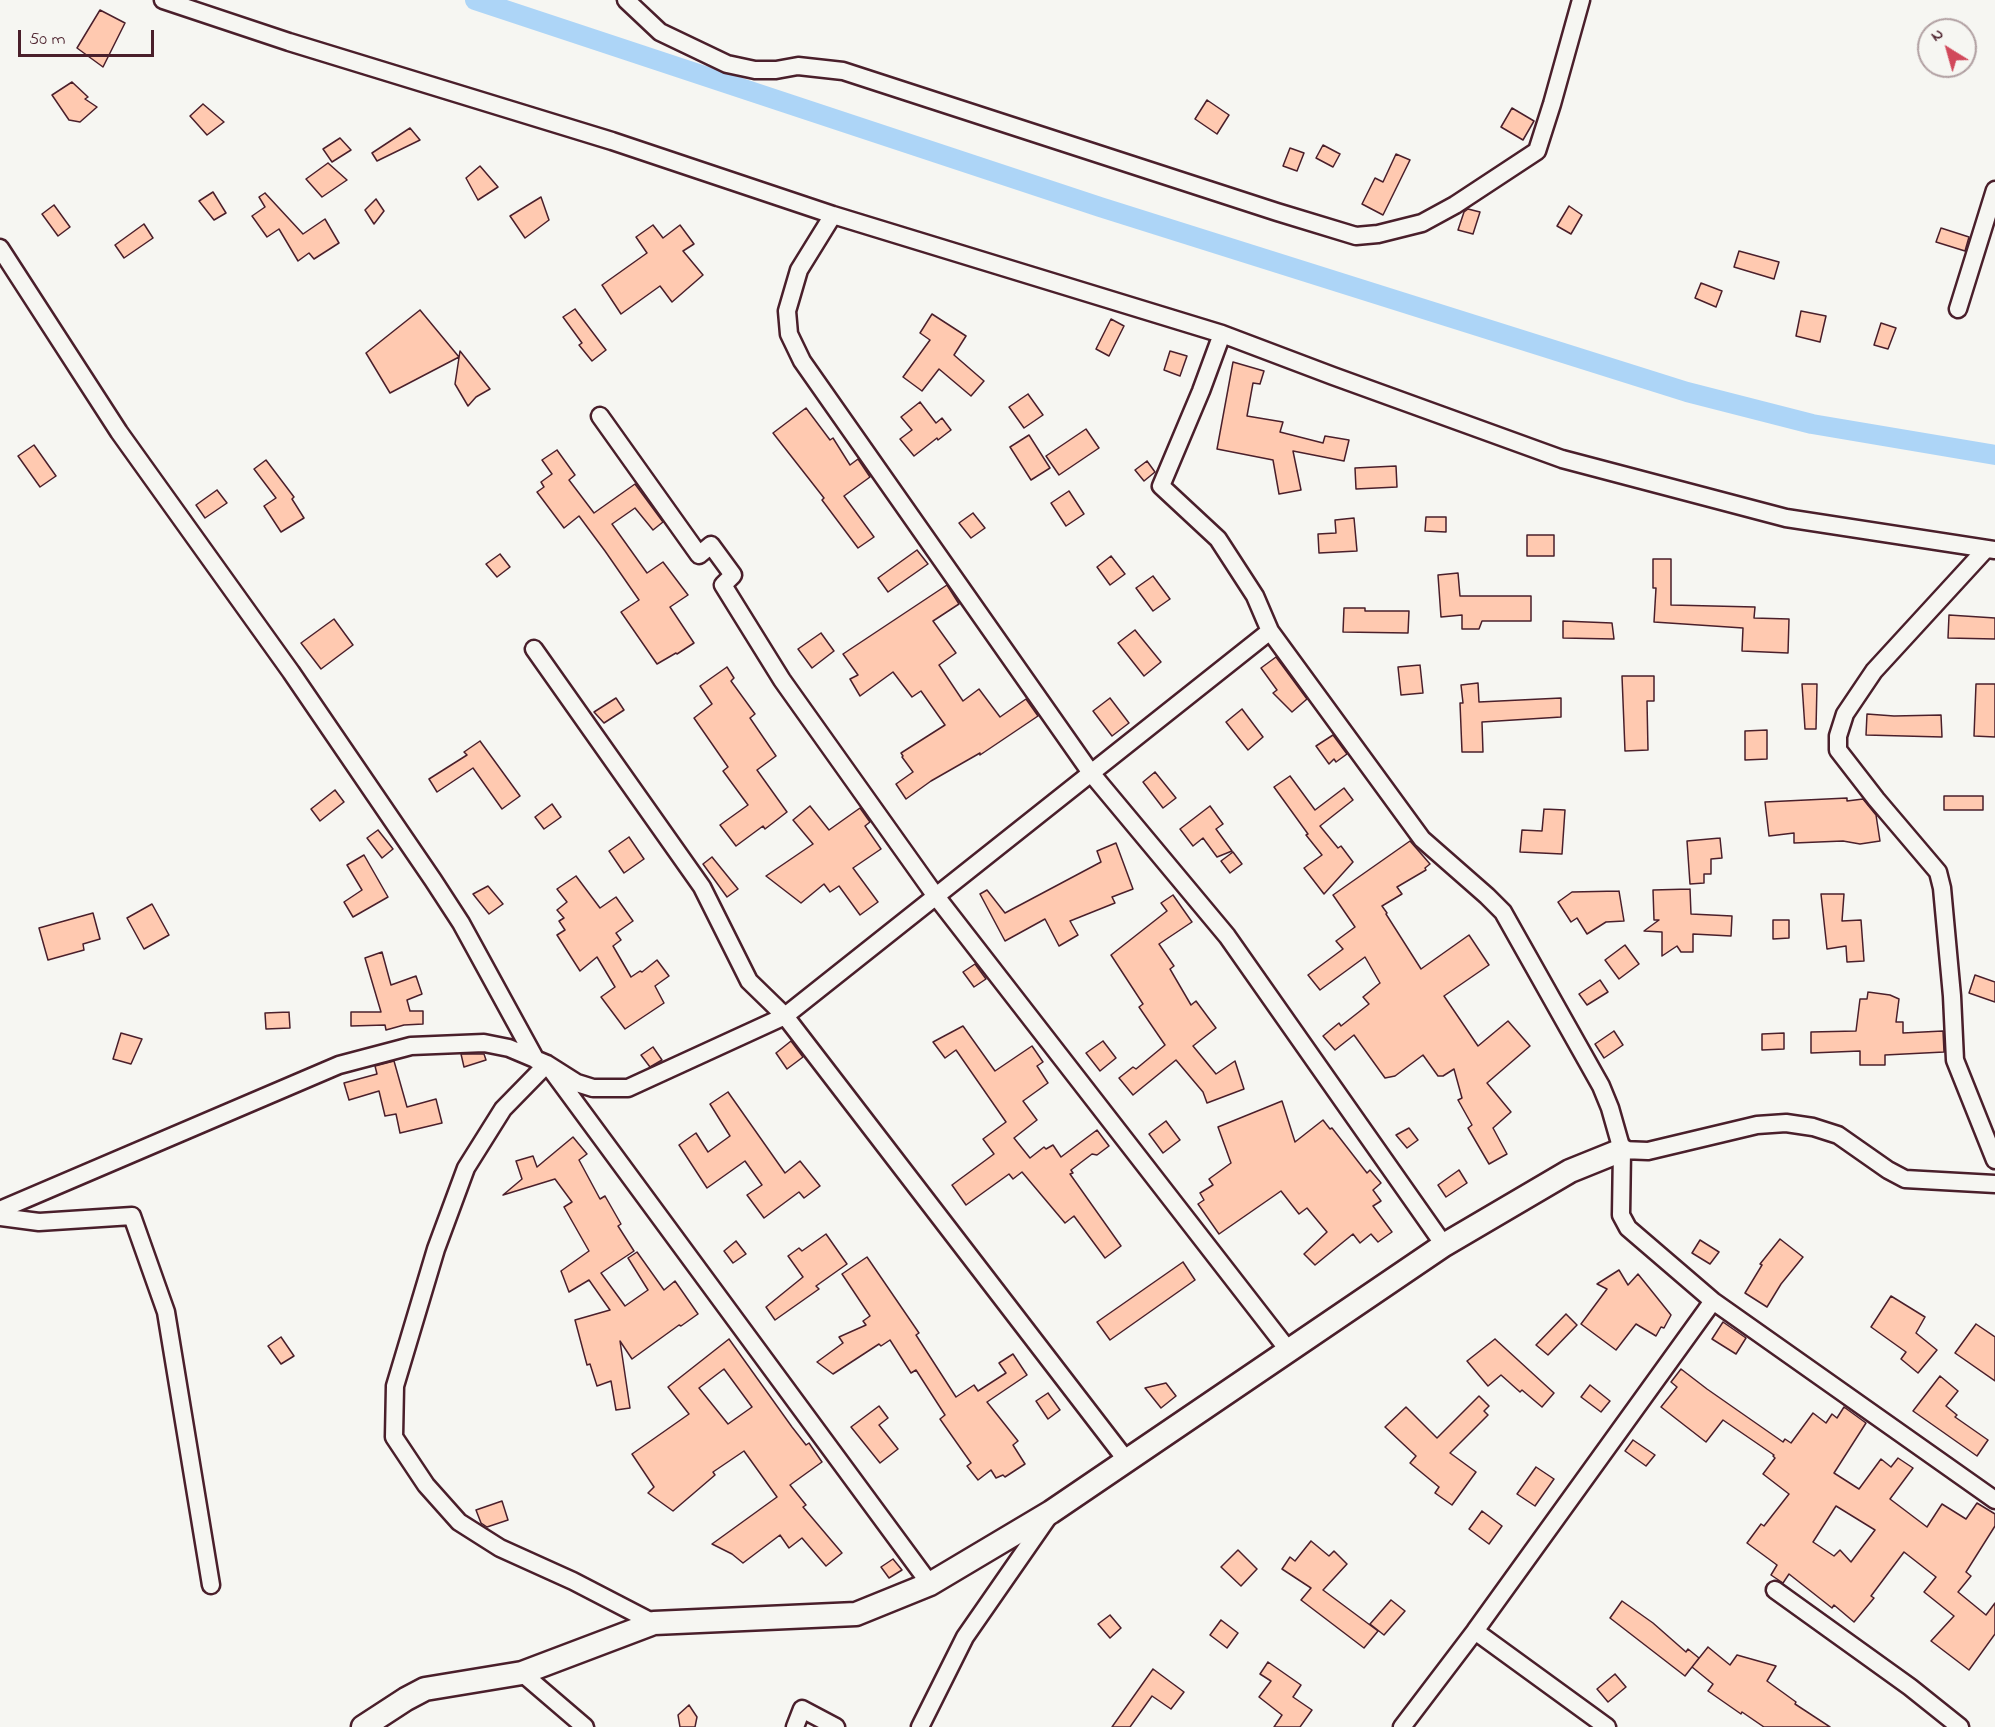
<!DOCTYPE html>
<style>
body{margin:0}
#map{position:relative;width:1995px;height:1727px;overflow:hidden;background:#f6f6f2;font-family:"Indie Flower",sans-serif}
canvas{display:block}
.north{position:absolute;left:1917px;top:18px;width:60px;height:60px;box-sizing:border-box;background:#f6f6f2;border:2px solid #b1a0a2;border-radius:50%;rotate:323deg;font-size:16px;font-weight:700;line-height:24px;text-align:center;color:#4a1f2b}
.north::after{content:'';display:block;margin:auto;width:21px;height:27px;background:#d1495b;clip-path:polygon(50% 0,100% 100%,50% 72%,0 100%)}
.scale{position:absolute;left:18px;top:30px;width:136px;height:27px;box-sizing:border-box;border:3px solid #4a1f2b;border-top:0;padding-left:8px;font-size:18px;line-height:21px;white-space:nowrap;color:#4a1f2b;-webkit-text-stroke:4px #f6f6f2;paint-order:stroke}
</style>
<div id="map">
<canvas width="1995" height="1727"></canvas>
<div class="north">N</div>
<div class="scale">50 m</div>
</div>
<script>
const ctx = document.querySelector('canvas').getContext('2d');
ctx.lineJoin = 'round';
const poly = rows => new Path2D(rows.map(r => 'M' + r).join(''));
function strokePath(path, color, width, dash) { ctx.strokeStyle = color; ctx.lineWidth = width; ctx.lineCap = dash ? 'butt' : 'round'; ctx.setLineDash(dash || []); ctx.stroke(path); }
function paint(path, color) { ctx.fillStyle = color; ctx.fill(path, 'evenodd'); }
const canal = poly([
 [475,0,1100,207,1687,392,1812,424,1995,455]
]);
const building = poly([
 [100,10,125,23,103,67,77,48,100,10],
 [72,82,88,97,85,99,97,107,80,122,69,120,52,95,72,82],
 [1207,100,1229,115,1217,134,1195,119,1207,100],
 [203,104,224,122,207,135,190,116,203,104],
 [1512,108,1534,121,1523,140,1501,127,1512,108],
 [410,128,420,140,377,161,372,153,410,128],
 [340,138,351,150,332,162,323,149,340,138],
 [1323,145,1340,154,1333,167,1316,158,1323,145],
 [1290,148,1304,153,1297,171,1283,166,1290,148],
 [1396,154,1410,160,1383,215,1362,204,1375,178,1383,182,1396,154],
 [328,163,347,180,322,197,306,179,328,163],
 [480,166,498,187,478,200,466,178,480,166],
 [213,192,226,213,214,220,199,201,213,192],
 [265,193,303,234,325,219,339,243,314,259,309,253,298,261,279,229,267,237,252,216,265,207,259,197,265,193],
 [541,197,549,220,525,238,510,216,541,197],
 [376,199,384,211,374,224,365,210,376,199],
 [54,205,70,227,58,236,42,214,54,205],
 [1569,206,1582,215,1571,234,1557,226,1569,206],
 [1468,209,1480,212,1473,234,1458,230,1464,212,1468,209],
 [144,224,153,238,124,258,115,245,144,224],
 [653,225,663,238,680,225,694,244,683,251,703,275,672,302,660,286,621,314,602,285,647,253,636,237,653,225],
 [1941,228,1969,237,1965,251,1936,242,1941,228],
 [1739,251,1779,262,1774,279,1734,267,1739,251],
 [1701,283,1722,291,1716,307,1695,298,1701,283],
 [575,309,606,350,592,361,579,345,582,343,563,317,575,309],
 [420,310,459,357,390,393,366,353,420,310],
 [1801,311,1826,316,1820,342,1796,336,1801,311],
 [932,314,966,336,954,355,984,381,971,396,939,369,922,391,903,377,930,340,920,333,932,314],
 [1111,319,1124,326,1109,356,1096,349,1111,319],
 [1881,323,1896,328,1888,349,1874,345,1881,323],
 [460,351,490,389,476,397,468,406,455,384,460,351],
 [1170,351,1187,356,1180,376,1164,370,1170,351],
 [1233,362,1264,371,1260,384,1253,383,1247,416,1283,422,1280,432,1323,443,1325,436,1349,440,1344,461,1293,451,1301,490,1279,494,1273,460,1217,449,1233,362],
 [1028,394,1043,415,1024,428,1009,407,1028,394],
 [920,402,936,423,942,418,951,430,938,440,937,438,914,456,900,439,912,430,901,417,920,402],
 [806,408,830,440,833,438,850,465,858,459,870,477,844,496,874,537,858,548,822,500,824,498,773,433,806,408],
 [1086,429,1099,448,1059,475,1046,456,1086,429],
 [1029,435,1050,468,1031,480,1010,447,1029,435],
 [34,445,56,476,40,487,18,456,34,445],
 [557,450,575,475,569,480,594,513,635,484,663,522,653,530,635,508,612,524,647,573,663,562,688,595,670,607,694,643,677,654,676,653,657,664,621,612,639,600,605,551,579,516,564,528,537,492,544,487,541,482,552,474,542,460,557,450],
 [266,460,294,497,292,499,304,518,281,532,264,506,276,498,254,469,266,460],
 [1147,461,1155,472,1144,481,1135,470,1147,461],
 [1396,466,1397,487,1356,489,1355,468,1396,466],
 [217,490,227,503,205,518,196,505,217,490],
 [1069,491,1084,514,1066,526,1051,503,1069,491],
 [973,513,985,528,971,538,959,523,973,513],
 [1426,517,1446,517,1446,532,1425,531,1426,517],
 [1354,518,1357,551,1319,553,1318,534,1336,533,1335,520,1354,518],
 [1527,535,1554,535,1554,556,1527,556,1527,535],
 [917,550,928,564,888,592,878,578,917,550],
 [500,554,510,567,497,577,486,564,500,554],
 [1111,556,1125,574,1110,585,1097,567,1111,556],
 [1653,559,1671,559,1671,605,1755,607,1754,618,1789,619,1788,653,1742,651,1743,628,1654,622,1656,588,1653,588,1653,559],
 [1458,573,1460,596,1531,596,1531,621,1482,621,1479,629,1462,629,1462,615,1441,617,1438,575,1458,573],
 [1153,576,1170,599,1153,611,1136,588,1153,576],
 [947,585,959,604,933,621,956,653,939,665,963,701,979,689,1000,717,1026,699,1038,716,980,755,980,753,931,781,906,799,896,784,913,772,902,757,903,756,901,753,945,725,921,691,912,697,893,672,860,696,850,679,858,675,843,654,947,585],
 [1344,608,1365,608,1365,611,1409,611,1408,633,1343,632,1344,608],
 [1949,615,1995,618,1995,639,1948,638,1949,615],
 [334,619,353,645,321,669,301,643,334,619],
 [1563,621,1612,623,1614,639,1563,638,1563,621],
 [1135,630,1161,662,1144,676,1118,643,1135,630],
 [821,633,834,651,812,668,798,649,821,633],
 [1276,657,1307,699,1292,712,1273,693,1277,690,1261,668,1276,657],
 [1420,665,1423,693,1401,695,1398,667,1420,665],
 [727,667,734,678,731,681,755,714,750,718,776,756,757,770,787,812,765,829,763,826,736,846,720,825,748,805,723,771,728,767,694,718,712,704,700,686,727,667],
 [1622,676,1654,676,1654,701,1647,701,1648,750,1625,751,1622,676],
 [1478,683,1479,702,1561,698,1561,717,1482,722,1483,752,1462,752,1460,703,1463,703,1461,685,1478,683],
 [1802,684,1817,684,1816,729,1805,729,1802,684],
 [1976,684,1995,684,1995,737,1974,736,1976,684],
 [616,698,624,710,604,723,594,712,616,698],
 [1110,698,1129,723,1112,736,1093,711,1110,698],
 [1242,709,1263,737,1248,750,1226,722,1242,709],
 [1867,714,1894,716,1941,715,1942,737,1866,735,1867,714],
 [1767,730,1767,759,1745,760,1745,731,1767,730],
 [1333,735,1347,754,1336,762,1334,759,1329,764,1316,746,1333,735],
 [480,741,520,796,502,809,473,768,437,792,429,779,467,755,464,752,480,741],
 [1155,772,1176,798,1163,808,1143,782,1155,772],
 [1290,776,1315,810,1344,788,1353,800,1320,826,1338,848,1341,846,1353,862,1324,894,1304,868,1322,855,1306,835,1308,834,1274,787,1290,776],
 [335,790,344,802,320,821,311,809,335,790],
 [1944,796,1983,796,1983,810,1944,810,1944,796],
 [1847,798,1847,801,1863,799,1876,815,1880,841,1860,844,1843,841,1794,843,1794,833,1769,836,1765,802,1847,798],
 [552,804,561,817,544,829,535,817,552,804],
 [810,806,829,830,860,808,870,822,865,826,881,849,853,868,878,902,860,915,839,886,830,892,824,884,801,903,766,876,813,844,793,820,810,806],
 [1210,806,1223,824,1216,829,1232,851,1217,857,1203,838,1193,846,1180,829,1210,806],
 [1544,809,1565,810,1562,854,1520,852,1522,830,1542,831,1544,809],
 [378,830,393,849,382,858,367,838,378,830],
 [629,837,644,859,624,873,609,851,629,837],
 [1720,838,1722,858,1711,859,1711,874,1704,874,1704,883,1690,884,1687,841,1720,838],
 [1410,841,1430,864,1425,868,1426,870,1397,887,1402,894,1382,906,1387,913,1386,914,1421,969,1469,935,1489,965,1444,996,1478,1046,1508,1021,1530,1046,1487,1083,1511,1112,1493,1128,1507,1154,1489,1164,1468,1128,1472,1125,1458,1100,1462,1098,1454,1069,1443,1076,1438,1076,1423,1055,1395,1076,1385,1078,1354,1035,1335,1050,1323,1036,1339,1023,1341,1026,1369,1004,1363,997,1380,983,1365,957,1320,990,1308,975,1343,949,1336,941,1355,927,1333,895,1410,841],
 [1116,843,1133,889,1112,897,1115,903,1070,921,1078,935,1059,946,1045,919,1005,941,980,894,987,890,1005,913,1101,862,1097,851,1116,843],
 [1233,852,1242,864,1230,873,1221,861,1233,852],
 [364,855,388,897,353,917,344,902,362,890,347,865,364,855],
 [712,857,738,889,727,897,703,864,712,857],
 [576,876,600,908,616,897,633,921,616,933,621,940,613,946,631,977,640,971,642,972,657,960,669,976,655,986,664,1003,625,1029,601,997,615,987,597,957,580,971,557,935,565,930,559,921,564,918,557,910,567,902,557,889,576,876],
 [488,886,503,904,489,914,473,894,488,886],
 [1690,889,1691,914,1732,916,1731,936,1693,934,1693,952,1681,952,1677,946,1662,956,1662,932,1644,931,1659,920,1654,920,1653,890,1690,889],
 [1619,891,1624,921,1606,922,1587,934,1577,918,1571,922,1558,902,1572,892,1619,891],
 [1821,894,1844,894,1842,921,1861,920,1864,961,1847,962,1846,946,1827,949,1821,894],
 [1173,895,1192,922,1159,944,1174,966,1170,969,1191,1005,1196,1001,1216,1028,1193,1046,1216,1074,1235,1061,1244,1089,1207,1103,1203,1092,1176,1060,1133,1095,1119,1078,1133,1067,1136,1069,1165,1045,1139,1007,1143,1004,1111,955,1167,911,1161,903,1173,895],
 [152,904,169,935,144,949,127,918,152,904],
 [93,913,100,939,83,944,84,950,48,960,39,928,93,913],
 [1773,920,1789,920,1789,938,1773,939,1773,920],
 [1625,945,1639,964,1619,979,1605,960,1625,945],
 [382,952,391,985,416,976,422,994,407,1000,410,1011,423,1011,423,1024,404,1025,386,1030,385,1025,351,1026,351,1012,381,1012,365,958,382,952],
 [975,964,986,979,974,987,963,972,975,964],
 [1975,975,1995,982,1995,1002,1969,993,1975,975],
 [1600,980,1608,992,1587,1005,1579,994,1600,980],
 [1868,992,1890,995,1899,999,1896,1022,1903,1022,1903,1033,1943,1031,1944,1052,1885,1055,1885,1065,1860,1065,1860,1051,1811,1053,1811,1032,1856,1031,1860,999,1867,999,1868,992],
 [289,1012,290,1028,266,1029,265,1013,289,1012],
 [963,1026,995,1071,1032,1046,1043,1062,1037,1066,1048,1083,1023,1101,1037,1120,1014,1138,1030,1158,1044,1147,1046,1149,1053,1145,1061,1157,1097,1130,1109,1146,1097,1155,1092,1154,1071,1170,1073,1173,1070,1174,1121,1246,1105,1258,1074,1216,1065,1223,1022,1172,1013,1179,1009,1174,966,1205,952,1185,994,1154,983,1139,1006,1122,956,1050,945,1058,933,1042,963,1026],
 [1614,1031,1623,1045,1604,1058,1595,1044,1614,1031],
 [121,1033,142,1039,131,1064,113,1059,121,1033],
 [1784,1033,1784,1049,1762,1050,1762,1034,1784,1033],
 [791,1041,803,1057,787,1069,776,1053,791,1041],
 [1103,1041,1116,1058,1100,1071,1086,1053,1103,1041],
 [653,1047,662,1060,650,1067,641,1055,653,1047],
 [461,1054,484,1054,486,1060,464,1067,461,1054],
 [394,1061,407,1107,436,1099,442,1123,400,1133,396,1114,385,1116,379,1091,349,1100,344,1083,377,1074,375,1066,394,1061],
 [728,1092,785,1173,800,1161,820,1186,804,1198,799,1192,764,1218,747,1195,762,1185,745,1161,707,1188,679,1145,696,1133,708,1152,730,1136,710,1104,728,1092],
 [1282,1101,1295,1142,1323,1120,1330,1129,1332,1128,1367,1173,1370,1170,1381,1183,1373,1190,1381,1201,1373,1206,1392,1232,1378,1242,1371,1234,1360,1243,1353,1234,1315,1265,1304,1254,1327,1232,1307,1208,1299,1214,1281,1191,1219,1234,1198,1204,1204,1200,1200,1193,1213,1185,1209,1179,1231,1163,1218,1127,1282,1101],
 [1166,1121,1180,1140,1163,1153,1149,1134,1166,1121],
 [1409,1128,1418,1140,1407,1148,1396,1135,1409,1128],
 [573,1137,587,1154,579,1160,600,1199,605,1196,621,1224,618,1226,634,1251,601,1273,625,1306,648,1290,628,1258,637,1252,664,1290,675,1281,698,1314,681,1326,679,1325,632,1359,620,1341,630,1408,616,1410,611,1381,597,1386,590,1364,587,1365,575,1320,610,1310,589,1280,569,1292,561,1271,589,1251,564,1207,572,1202,555,1179,503,1195,522,1179,516,1161,533,1156,537,1167,573,1137],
 [1459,1170,1467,1183,1446,1197,1438,1185,1459,1170],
 [826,1234,847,1264,816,1286,819,1289,775,1320,766,1307,803,1277,788,1256,799,1248,802,1251,826,1234],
 [1780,1239,1803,1257,1781,1284,1767,1307,1745,1293,1762,1265,1760,1264,1780,1239],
 [1700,1240,1719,1252,1710,1264,1692,1253,1700,1240],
 [736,1241,746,1254,733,1263,724,1251,736,1241],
 [867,1257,919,1333,916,1335,956,1397,974,1385,978,1391,1006,1373,999,1363,1013,1354,1027,1375,987,1402,1018,1441,1013,1445,1025,1464,1005,1477,1003,1475,996,1478,991,1470,978,1480,967,1466,971,1463,940,1419,945,1415,916,1370,911,1373,890,1340,881,1346,879,1344,833,1374,817,1362,843,1343,839,1337,866,1325,863,1321,870,1316,842,1274,867,1257],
 [1183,1262,1195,1280,1110,1340,1097,1322,1183,1262],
 [1619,1270,1628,1285,1638,1274,1671,1315,1664,1328,1661,1327,1656,1336,1636,1324,1616,1350,1581,1324,1607,1289,1597,1284,1619,1270],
 [1891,1296,1925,1317,1916,1333,1937,1350,1918,1373,1901,1359,1906,1352,1871,1327,1891,1296],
 [1566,1314,1577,1325,1548,1355,1536,1345,1566,1314],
 [1723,1322,1746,1338,1736,1354,1712,1339,1723,1322],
 [1976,1324,1995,1337,1995,1381,1955,1353,1976,1324],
 [281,1337,294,1356,281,1364,268,1346,281,1337],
 [729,1339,792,1427,806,1445,809,1443,822,1462,790,1485,806,1505,803,1507,842,1553,826,1566,802,1538,789,1548,780,1535,743,1563,732,1554,712,1544,777,1497,744,1451,713,1472,715,1475,673,1511,648,1493,654,1487,632,1454,689,1414,668,1387,729,1339],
 [724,1369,752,1407,728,1424,699,1388,724,1369],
 [1495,1339,1554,1393,1542,1407,1522,1390,1520,1392,1501,1375,1488,1386,1467,1361,1495,1339],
 [1681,1369,1707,1389,1783,1442,1785,1439,1791,1443,1813,1413,1826,1423,1832,1414,1837,1418,1844,1407,1866,1423,1834,1473,1859,1489,1881,1459,1891,1467,1898,1458,1913,1468,1890,1499,1927,1527,1942,1504,1966,1519,1977,1503,1995,1514,1995,1526,1966,1572,1971,1576,1958,1592,1986,1615,1995,1603,1995,1634,1969,1670,1931,1641,1954,1616,1924,1592,1936,1577,1904,1552,1871,1596,1874,1598,1854,1622,1834,1605,1832,1608,1789,1574,1783,1583,1771,1575,1777,1565,1747,1543,1761,1524,1764,1526,1789,1494,1763,1474,1775,1458,1773,1456,1774,1455,1723,1420,1706,1442,1661,1407,1677,1387,1671,1382,1681,1369],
 [1836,1506,1875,1530,1851,1562,1840,1550,1834,1556,1813,1542,1836,1506],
 [1940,1376,1958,1391,1946,1406,1957,1415,1955,1417,1988,1440,1977,1456,1913,1411,1940,1376],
 [1166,1383,1176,1396,1161,1408,1145,1388,1166,1383],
 [1590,1385,1610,1401,1601,1412,1581,1397,1590,1385],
 [1048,1393,1060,1410,1048,1419,1036,1401,1048,1393],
 [1479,1396,1489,1406,1484,1411,1488,1415,1450,1453,1476,1472,1452,1505,1435,1493,1439,1487,1410,1463,1416,1456,1385,1427,1406,1407,1437,1438,1479,1396],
 [879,1406,888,1418,879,1425,898,1449,880,1463,851,1427,879,1406],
 [1633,1440,1655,1455,1646,1466,1625,1451,1633,1440],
 [1536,1467,1554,1479,1535,1506,1517,1494,1536,1467],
 [502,1501,508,1520,487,1527,481,1523,476,1510,502,1501],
 [1482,1511,1502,1526,1489,1544,1469,1529,1482,1511],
 [1311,1541,1329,1556,1334,1551,1347,1564,1323,1590,1378,1631,1364,1648,1301,1600,1311,1588,1282,1569,1290,1557,1295,1561,1311,1541],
 [1238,1550,1257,1569,1241,1586,1221,1567,1238,1550],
 [893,1559,902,1570,889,1578,881,1567,893,1559],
 [1391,1600,1405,1611,1384,1635,1370,1624,1391,1600],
 [1622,1601,1653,1623,1686,1652,1688,1649,1699,1658,1685,1676,1610,1618,1622,1601],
 [1110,1615,1121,1628,1110,1638,1098,1624,1110,1615],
 [1221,1620,1238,1633,1227,1648,1210,1635,1221,1620],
 [1708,1647,1730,1665,1737,1655,1776,1666,1767,1681,1796,1702,1795,1704,1830,1727,1764,1727,1742,1712,1741,1714,1708,1691,1713,1684,1692,1667,1708,1647],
 [1268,1662,1301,1685,1293,1697,1312,1710,1300,1727,1274,1727,1282,1715,1259,1697,1271,1681,1260,1674,1268,1662],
 [1153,1669,1184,1692,1171,1709,1152,1696,1130,1727,1112,1727,1153,1669],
 [1615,1674,1626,1687,1608,1702,1597,1689,1615,1674],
 [689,1705,697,1717,695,1727,680,1727,678,1715,689,1705]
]);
const street = poly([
 [163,0,289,42,612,141,833,215,1222,334,1333,376,1562,459,1786,518,1995,550],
 [626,0,660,32,727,64,755,70,776,70,798,66,843,71,1277,212,1356,236,1378,234,1422,223,1455,205,1537,151,1552,104,1581,0],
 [833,215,799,270,787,311,789,334,802,361,1091,773,1227,936,1444,1245],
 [0,248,119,432,291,672,433,880,461,923,536,1060],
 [1958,309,1995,190],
 [1222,334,1201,391,1161,486,1218,539,1255,596,1270,631,1422,839,1487,896,1503,912,1601,1086,1610,1108,1622,1150,1621,1215,1628,1228,1713,1301,1995,1500],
 [600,416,699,555,711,545,733,575,723,585,782,680,935,895,1289,1351],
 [1986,549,1874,671,1845,714,1838,736,1838,750,1876,799,1938,872,1942,888,1952,996,1955,1060,1995,1160],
 [534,649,702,887,749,981,785,1016,1127,1461],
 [1622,1150,1648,1151,1757,1125,1786,1123,1813,1127,1838,1135,1888,1170,1905,1179,1995,1184],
 [0,1210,339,1065,411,1046,484,1043,509,1048,547,1064,577,1083,593,1088,628,1088,785,1016,1270,631],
 [0,1217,39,1222,132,1216,166,1312,211,1585],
 [1775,1590,1910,1687,1960,1727],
 [654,1623,573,1581,500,1548,459,1522,426,1485,394,1437,395,1386,436,1249,466,1168,503,1109,547,1064,930,1584],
 [1475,1631,1607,1727],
 [522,1673,585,1727],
 [795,1727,802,1709,836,1727],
 [920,1727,965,1637,1049,1516],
 [1402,1727,1475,1631,1713,1301]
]);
const secondary = poly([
 [363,1727,406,1699,425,1689,522,1673,654,1623,856,1614,930,1584,1051,1512,1444,1245,1570,1171,1622,1150]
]);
strokePath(canal, '#add5f7', 20);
paint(building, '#ffc9b0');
strokePath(building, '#4a1f2b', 1.5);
strokePath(street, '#4a1f2b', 21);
strokePath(secondary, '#4a1f2b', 27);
strokePath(street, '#f6f6f2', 16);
strokePath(secondary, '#f6f6f2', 22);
</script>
